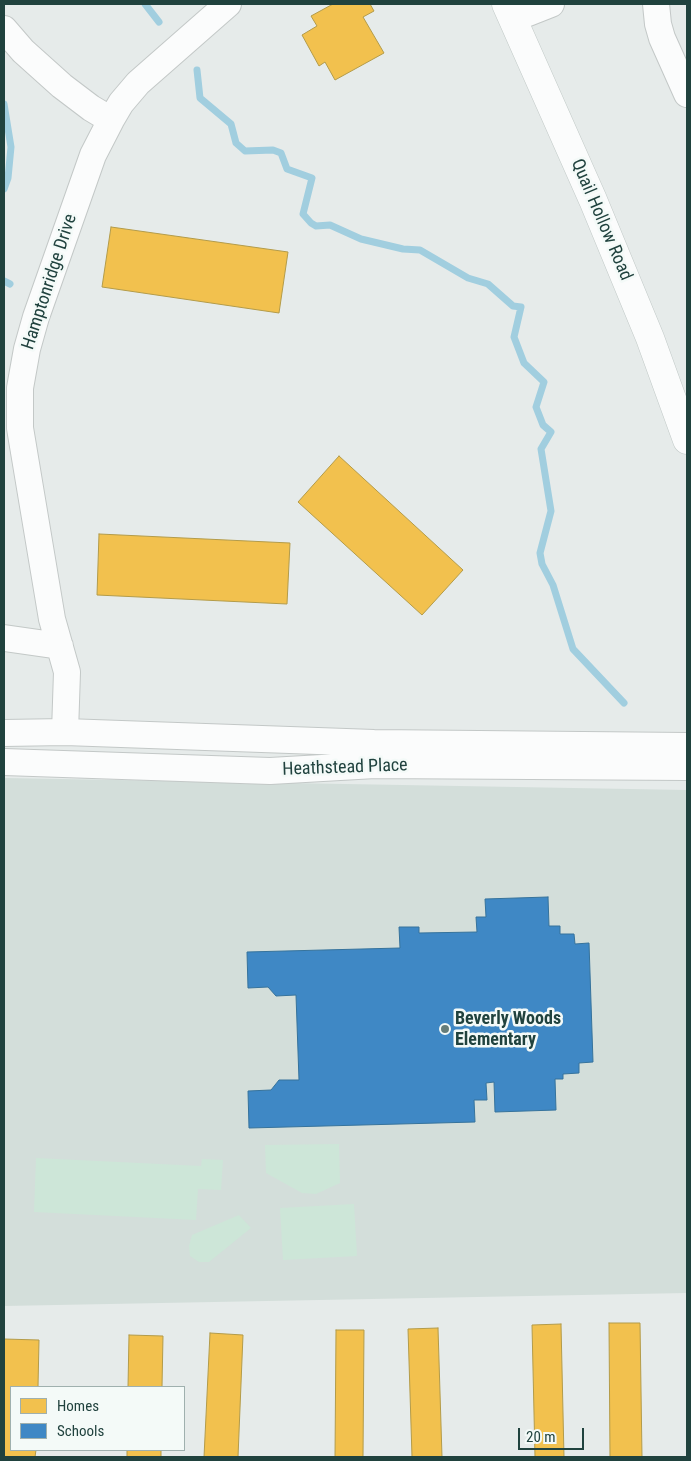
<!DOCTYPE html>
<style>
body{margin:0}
#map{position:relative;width:691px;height:1461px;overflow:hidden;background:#e6ebea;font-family:"Roboto Condensed",sans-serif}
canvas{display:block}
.frame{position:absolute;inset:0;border:5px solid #20423e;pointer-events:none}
.legend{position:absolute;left:10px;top:1386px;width:175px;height:65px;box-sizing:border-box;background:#f4faf8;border:1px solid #9fb0ae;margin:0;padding:6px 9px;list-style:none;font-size:15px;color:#20423e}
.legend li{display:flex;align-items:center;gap:10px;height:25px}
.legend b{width:25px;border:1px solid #9fb0ae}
.scale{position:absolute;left:518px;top:1428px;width:66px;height:22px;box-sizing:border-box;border:2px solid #20423e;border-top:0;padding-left:6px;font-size:15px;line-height:18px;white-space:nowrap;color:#20423e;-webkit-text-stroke:4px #f4faf8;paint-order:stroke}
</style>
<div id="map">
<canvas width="691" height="1461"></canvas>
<div class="frame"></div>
<ul class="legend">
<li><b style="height:14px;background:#f2c14e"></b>Homes</li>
<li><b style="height:14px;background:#3f88c5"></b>Schools</li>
</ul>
<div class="scale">20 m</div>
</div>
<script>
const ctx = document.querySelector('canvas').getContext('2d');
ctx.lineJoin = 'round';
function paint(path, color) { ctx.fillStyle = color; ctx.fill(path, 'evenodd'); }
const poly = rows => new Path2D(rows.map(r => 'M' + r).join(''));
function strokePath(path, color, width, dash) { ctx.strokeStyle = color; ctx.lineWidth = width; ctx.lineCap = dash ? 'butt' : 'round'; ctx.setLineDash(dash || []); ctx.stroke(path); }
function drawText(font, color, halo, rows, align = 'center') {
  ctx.font = font + ' "Roboto Condensed",sans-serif'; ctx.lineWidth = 5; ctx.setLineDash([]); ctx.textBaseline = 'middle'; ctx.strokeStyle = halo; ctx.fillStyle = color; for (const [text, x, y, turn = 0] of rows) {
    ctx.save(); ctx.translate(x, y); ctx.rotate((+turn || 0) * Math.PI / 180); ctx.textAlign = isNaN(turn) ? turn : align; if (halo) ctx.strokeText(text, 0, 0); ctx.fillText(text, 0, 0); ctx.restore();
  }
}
const built = poly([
 [4,778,687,790,687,1293,4,1306]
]);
const green = poly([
 [339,1144,340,1183,316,1194,302,1193,266,1173,265,1145],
 [36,1158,201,1166,202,1159,223,1160,221,1190,198,1189,196,1220,34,1212],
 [354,1204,357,1256,283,1260,280,1208],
 [239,1215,251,1228,209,1262,199,1262,190,1256,189,1246,192,1235]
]);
const homes = poly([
 [333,4,370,4,374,11,363,17,384,53,335,80,325,62,319,66,302,35,317,26,311,16,333,4],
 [111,227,288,252,279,313,102,287,111,227],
 [339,456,463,570,422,615,298,502,339,456],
 [99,534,290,543,287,604,97,595,99,534],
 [609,1323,640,1323,642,1457,610,1457,609,1323],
 [561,1324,564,1457,535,1457,532,1325,561,1324],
 [438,1328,442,1457,412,1457,408,1329,438,1328],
 [336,1330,364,1330,363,1457,335,1457,336,1330],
 [210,1333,243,1335,238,1457,204,1457,210,1333],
 [129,1335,163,1336,162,1387,128,1387,129,1335],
 [4,1339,39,1340,38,1387,11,1387,11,1450,36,1450,35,1457,4,1457,4,1339],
 [127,1450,161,1450,161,1457,127,1457,127,1450]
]);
const schools = poly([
 [548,897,549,926,560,926,560,934,574,934,575,944,589,943,593,1062,579,1063,579,1073,563,1074,563,1079,555,1079,556,1110,495,1112,494,1082,486,1083,487,1100,474,1100,475,1122,249,1128,248,1091,271,1090,279,1080,299,1080,296,995,276,996,268,987,248,988,247,952,400,948,399,927,419,927,419,933,477,932,476,917,486,917,485,899,548,897]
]);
const stream = poly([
 [145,4,159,22],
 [197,70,200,98,231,124,236,143,245,151,273,150,281,153,287,169,312,178,303,214,311,223,316,226,330,225,361,239,403,249,420,250,468,278,488,284,513,306,521,307,514,337,524,363,544,382,536,407,543,425,551,432,541,449,551,511,540,553,542,564,553,585,573,649,624,703],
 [4,104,11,147,8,178,4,189],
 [4,281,10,284]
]);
const minor = poly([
 [656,4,658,24,662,38,687,94],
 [513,19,551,4],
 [4,29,23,51,62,86,91,108,111,120],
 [4,638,60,646],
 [65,732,67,672,52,619,20,428,20,388,27,349,36,317,93,155,111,120,121,103,138,83,228,4],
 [4,733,65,732,374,743,687,746],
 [4,762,270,771,375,765,687,767]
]);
const secondary = poly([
 [506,4,593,200,650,338,687,440]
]);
const markers = [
 [445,1029,5,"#657d7a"]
];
const streetNames = [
 ["Quail Hollow Road",601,220,67],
 ["Hamptonridge Drive",50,282,-72],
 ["Heathstead Place",345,768,-2]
];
const poiNames = [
 ["Beverly Woods",455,1019],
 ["Elementary",455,1040]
];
paint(built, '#d3deda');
paint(green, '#cde6d8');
paint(homes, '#f2c14e');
strokePath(homes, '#b39b49', 1);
paint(schools, '#3f88c5');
strokePath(schools, '#36739c', 1);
strokePath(stream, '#a1cedf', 7);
strokePath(minor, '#c3c8c7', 28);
strokePath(secondary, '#c1c9c7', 29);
strokePath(minor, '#fbfcfc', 26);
strokePath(secondary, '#fbfcfc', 28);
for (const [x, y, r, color] of markers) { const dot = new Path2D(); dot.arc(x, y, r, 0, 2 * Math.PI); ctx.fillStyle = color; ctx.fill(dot); strokePath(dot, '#f4faf8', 2); }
drawText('18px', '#20423e', '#f4faf8', streetNames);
drawText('bold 18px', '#20423e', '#f4faf8', poiNames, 'left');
</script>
